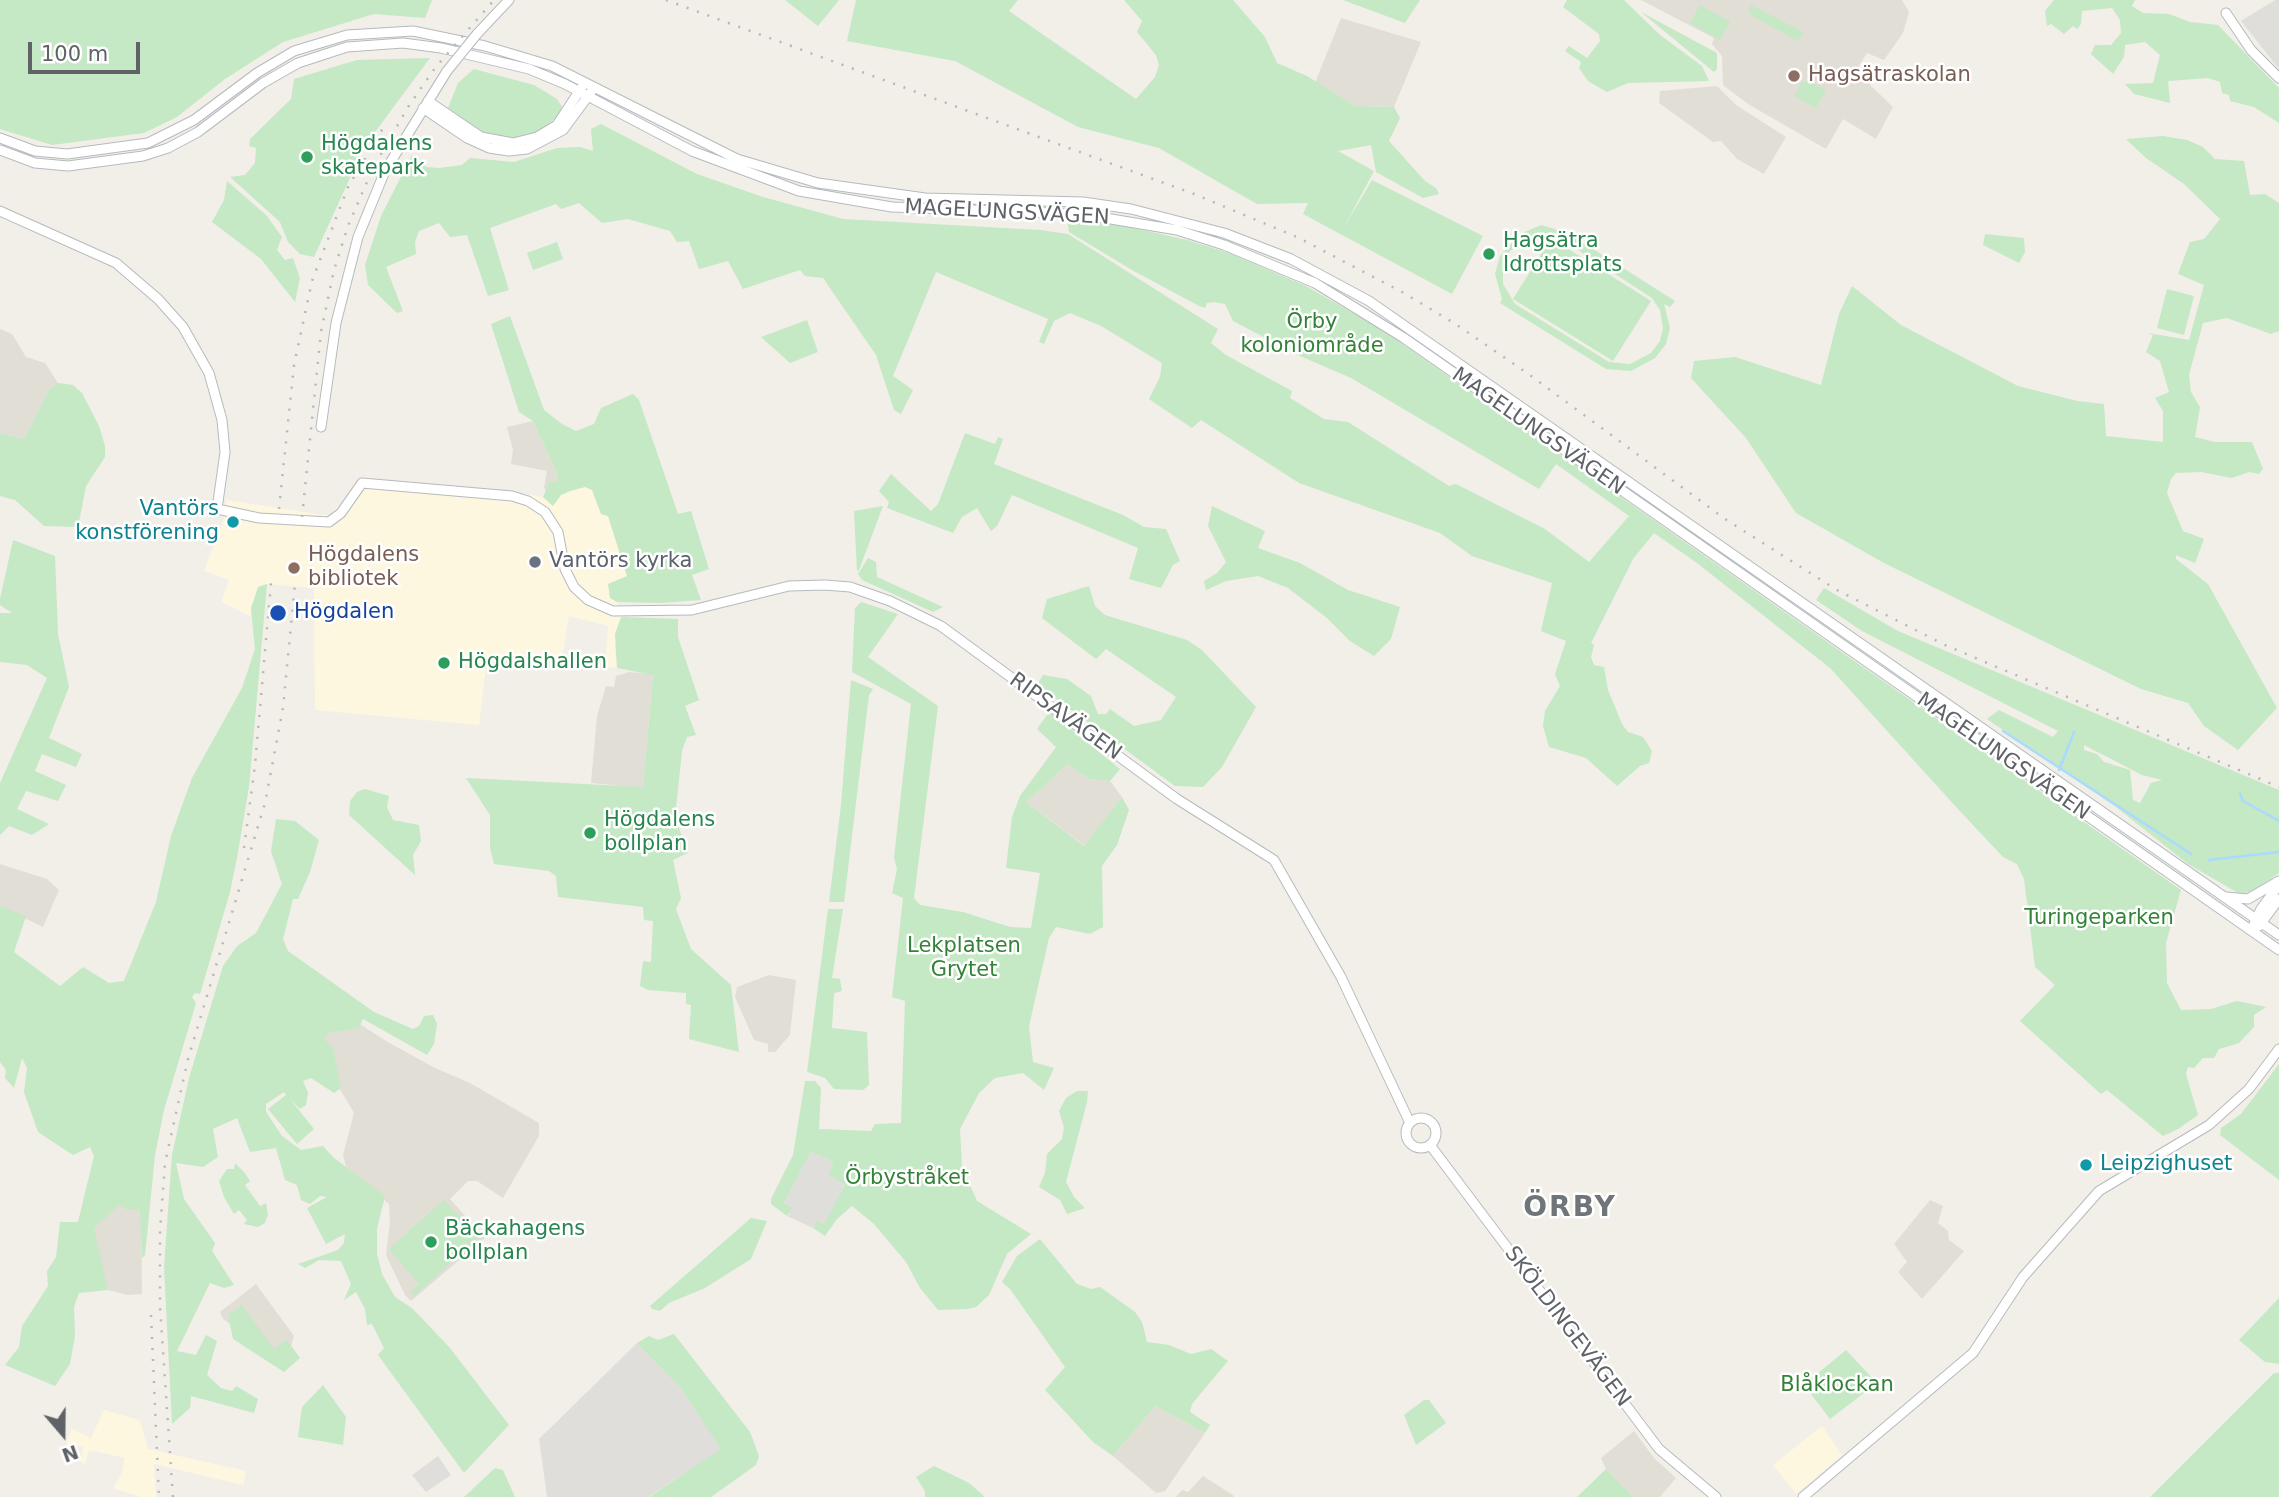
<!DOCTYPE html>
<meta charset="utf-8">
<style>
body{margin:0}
#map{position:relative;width:2279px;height:1497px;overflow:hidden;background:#f1efe8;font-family:"DejaVu Sans",sans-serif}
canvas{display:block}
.north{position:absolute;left:28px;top:1399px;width:70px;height:70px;-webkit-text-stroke:5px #fff;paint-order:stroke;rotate:160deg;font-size:19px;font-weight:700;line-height:28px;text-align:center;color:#5f6368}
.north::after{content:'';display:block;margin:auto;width:24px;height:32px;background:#5f6368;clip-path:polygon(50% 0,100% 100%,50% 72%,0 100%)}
.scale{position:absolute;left:28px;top:42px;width:112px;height:32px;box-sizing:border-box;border:4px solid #5f6368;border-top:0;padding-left:9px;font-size:21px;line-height:24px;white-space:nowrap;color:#5f6368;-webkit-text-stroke:5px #fff;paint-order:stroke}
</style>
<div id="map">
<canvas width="2279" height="1497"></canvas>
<div class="north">N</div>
<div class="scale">100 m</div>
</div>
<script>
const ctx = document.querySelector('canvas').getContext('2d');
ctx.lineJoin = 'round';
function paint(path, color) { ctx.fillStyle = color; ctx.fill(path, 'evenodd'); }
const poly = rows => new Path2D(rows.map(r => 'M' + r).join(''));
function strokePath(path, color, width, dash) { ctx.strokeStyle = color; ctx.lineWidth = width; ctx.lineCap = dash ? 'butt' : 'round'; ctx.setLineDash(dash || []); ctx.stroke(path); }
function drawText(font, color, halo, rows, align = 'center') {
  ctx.font = font + ' "DejaVu Sans",sans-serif'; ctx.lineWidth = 5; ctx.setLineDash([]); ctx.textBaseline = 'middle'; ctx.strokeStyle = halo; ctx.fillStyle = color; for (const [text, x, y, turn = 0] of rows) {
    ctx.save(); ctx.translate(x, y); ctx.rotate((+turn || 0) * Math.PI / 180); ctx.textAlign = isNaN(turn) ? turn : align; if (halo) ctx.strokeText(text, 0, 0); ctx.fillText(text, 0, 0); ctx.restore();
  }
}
const commercial = poly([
 [357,481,493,489,543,497,553,506,561,495,570,491,585,487,592,490,599,508,608,516,627,577,610,598,617,602,621,617,615,647,617,668,605,666,608,626,569,616,561,664,487,659,479,725,315,710,314,588,267,584,259,587,250,616,221,602,229,580,204,571,223,521,227,500,329,516,348,496],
 [104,1410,140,1420,148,1449,246,1471,243,1485,154,1464,156,1497,142,1497,113,1488,122,1473,125,1458,89,1450,85,1464,81,1462,83,1447,66,1444,72,1429,91,1438],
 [1822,1426,1842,1455,1796,1494,1773,1465]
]);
const industrial = poly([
 [2275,0,2279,0,2279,69,2241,21],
 [811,1152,830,1160,833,1164,828,1175,845,1185,824,1225,814,1225,813,1228,787,1216,790,1214,784,1203],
 [637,1343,681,1389,722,1449,648,1497,547,1497,539,1439],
 [438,1456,451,1475,426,1492,412,1475]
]);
const education = poly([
 [1641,0,1902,0,1909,12,1903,33,1884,60,1867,53,1859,66,1871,86,1893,107,1876,139,1843,119,1826,149,1748,104,1723,85,1722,56,1712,44,1714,38],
 [1341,18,1421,42,1394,107,1355,106,1315,83],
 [1717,86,1736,105,1786,137,1764,174,1737,159,1721,141,1713,142,1659,103,1660,91],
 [0,329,12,334,26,357,45,363,58,383,49,390,24,439,0,433],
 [533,421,557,473,558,482,549,482,546,490,544,488,547,471,511,464,513,450,507,427],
 [629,672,653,674,643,788,591,783,597,716,606,686,614,687,616,676],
 [1068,764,1088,779,1110,781,1122,797,1085,846,1026,802],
 [0,864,47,879,59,890,43,927,0,906],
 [769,975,796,980,790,1035,775,1052,768,1052,768,1044,754,1040,735,997,737,987],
 [358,1023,386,1041,435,1068,470,1083,539,1123,539,1136,503,1198,477,1181,468,1181,450,1199,485,1238,411,1301,405,1295,386,1255,390,1222,389,1204,346,1167,343,1155,354,1113,338,1086,322,1042,323,1033],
 [95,1197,141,1209,142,1294,128,1295,108,1290,94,1236],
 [1930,1200,1943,1206,1938,1223,1948,1231,1949,1240,1964,1251,1922,1299,1898,1272,1907,1262,1894,1244],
 [256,1284,294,1336,287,1359,262,1347,223,1319,220,1312],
 [1155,1406,1205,1433,1165,1491,1156,1493,1113,1456],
 [1634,1431,1654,1458,1676,1478,1660,1497,1633,1497,1606,1469,1601,1458],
 [1203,1476,1233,1495,1234,1497,1176,1497,1182,1490,1188,1492]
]);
const green = poly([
 [0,0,432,0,425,18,374,14,283,42,225,79,177,117,144,133,52,145,0,129],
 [785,0,839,0,818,26],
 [856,0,1018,0,1009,11,1136,99,1155,77,1159,65,1156,55,1137,32,1142,21,1124,0,1233,0,1265,37,1277,63,1307,76,1355,106,1394,107,1400,118,1389,141,1425,181,1436,188,1439,194,1423,198,1376,172,1371,145,1338,151,1374,171,1343,229,1372,180,1483,236,1452,294,1303,214,1308,203,1257,204,1159,148,1078,127,955,61,847,41],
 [1343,0,1420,0,1405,23],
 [1567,0,1624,0,1660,35,1702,66,1709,81,1628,83,1607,92,1588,81,1579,68,1581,62,1565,51,1569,46,1587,58,1600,41,1599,34,1563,7],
 [2054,0,2135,0,2132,6,2143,13,2169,14,2190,22,2218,25,2279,88,2279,123,2254,107,2230,101,2229,95,2222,93,2220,82,2208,78,2168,81,2170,103,2134,94,2125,84,2153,83,2160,55,2145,42,2125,45,2124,57,2113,74,2091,54,2095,45,2111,45,2121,33,2120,20,2112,8,2082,11,2081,24,2077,29,2073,26,2064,34,2051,24,2047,26,2045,11],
 [1700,5,1730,22,1720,40,1690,23],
 [1751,5,1803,32,1798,41,1752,16,1749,10],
 [1641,12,1717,53,1717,69,1714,72],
 [430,58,364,147,314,257,300,254,288,242,280,222,230,177,245,175,255,163,256,148,249,146,250,139,291,99,294,79,357,60],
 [474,69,534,85,557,99,562,107,559,116,533,134,519,138,487,135,448,108,458,83],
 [1809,81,1826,90,1816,108,1795,96,1801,82],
 [601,124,697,174,763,197,843,219,1040,230,1068,234,1218,329,1211,343,1226,355,1292,391,1290,398,1324,419,1348,422,1449,486,1456,484,1545,529,1589,562,1629,516,1556,464,1539,489,1351,378,1300,356,1233,321,1225,304,1214,302,1207,303,1205,308,1199,306,1132,270,1069,232,1067,218,1125,226,1187,240,1229,253,1306,286,1384,331,2181,890,2166,943,2167,983,2181,1010,2211,1009,2237,1001,2266,1007,2254,1015,2254,1027,2239,1043,2219,1049,2214,1058,2203,1058,2194,1068,2188,1067,2186,1074,2198,1115,2178,1129,2163,1136,2107,1090,2101,1094,2020,1021,2055,985,2035,967,2024,879,2017,864,2003,857,1957,808,1830,668,1697,563,1654,533,1633,559,1591,643,1594,645,1591,657,1594,665,1604,667,1608,690,1622,724,1628,732,1643,737,1652,751,1649,763,1640,766,1617,786,1586,758,1549,747,1543,726,1545,711,1560,686,1555,674,1566,641,1541,631,1552,583,1472,556,1440,533,1299,483,1201,420,1192,428,1149,399,1160,377,1162,363,1101,326,1070,313,1054,321,1044,344,1039,342,1048,319,936,272,893,376,913,390,901,414,894,410,876,355,823,278,805,276,800,270,743,289,728,261,699,269,689,241,677,242,670,231,628,219,602,223,579,203,561,209,556,204,490,228,509,290,488,296,467,235,450,237,439,223,419,231,415,242,416,254,386,267,403,311,397,313,368,285,365,265,381,216,412,155,426,167,439,168,462,165,470,158,514,162,557,148,580,147,593,151,591,129],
 [2163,136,2187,140,2203,147,2215,159,2244,161,2250,195,2265,194,2279,203,2279,331,2271,334,2227,318,2203,323,2189,375,2191,392,2200,407,2195,437,2215,442,2252,442,2263,469,2259,474,2249,472,2232,478,2201,472,2176,473,2171,479,2167,493,2183,531,2204,539,2195,563,2176,555,2176,559,2208,584,2277,708,2238,750,2204,726,2188,703,2141,689,1884,563,1796,513,1746,438,1691,378,1694,361,1735,357,1821,385,1839,314,1852,286,1901,325,2018,386,2077,401,2104,404,2106,436,2163,442,2163,411,2155,398,2169,392,2160,361,2146,352,2153,335,2148,333,2189,340,2204,285,2178,274,2190,242,2204,239,2220,219,2184,184,2146,158,2126,139],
 [227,181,267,216,282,237,277,250,285,260,293,258,300,278,295,302,261,259,212,222,224,200],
 [1541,225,1568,233,1675,301,1670,307,1664,304,1670,328,1666,344,1655,358,1631,371,1606,369,1500,303,1502,299,1495,274,1500,256,1520,234],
 [1534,235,1552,235,1564,241,1652,298,1660,310,1663,328,1660,341,1651,353,1630,364,1609,362,1515,304,1503,284,1503,266,1510,251],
 [1985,234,2024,238,2025,252,2019,263,1983,245],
 [1551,238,1651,301,1613,361,1513,299],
 [557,242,563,259,533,270,527,253],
 [2167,289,2194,296,2184,335,2157,328],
 [510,316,544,410,562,424,576,431,594,424,601,408,633,394,639,400,678,514,691,511,709,569,692,575,701,600,660,603,617,602,610,598,608,584,627,576,608,516,601,514,592,490,585,487,570,491,561,495,553,506,543,497,549,482,558,482,557,473,533,421,519,412,491,324],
 [807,320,818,352,790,363,761,337],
 [58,383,73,385,82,393,99,426,105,446,105,457,86,486,78,527,44,526,15,500,0,496,0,433,24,439,49,390],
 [965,433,995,444,998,437,1003,439,994,464,1123,515,1144,527,1166,529,1180,561,1173,565,1161,588,1129,579,1138,548,1012,495,997,526,991,531,977,508,962,517,953,533,887,508,889,502,879,491,891,474,931,511,938,504],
 [883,506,859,570,857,571,854,511],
 [1212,506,1265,531,1258,548,1300,563,1348,590,1400,607,1391,639,1374,656,1350,641,1327,618,1288,588,1258,576,1226,581,1206,590,1204,581,1217,573,1226,562,1208,526],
 [13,540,55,556,58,634,69,687,49,738,82,754,76,767,42,754,35,771,66,785,58,801,26,791,17,809,49,824,32,835,9,826,0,835,0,783,47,678,27,665,0,662,0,613,12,613,0,605,0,599],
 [868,558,876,562,877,577,943,607,933,612,862,580,858,574],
 [267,584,249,787,237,858,230,892,200,994,195,993,192,997,196,1003,164,1110,155,1155,145,1255,142,1258,140,1209,128,1210,119,1205,94,1228,108,1290,79,1293,74,1307,75,1336,70,1364,55,1386,5,1365,19,1347,22,1326,48,1286,47,1271,56,1257,60,1222,78,1222,94,1156,90,1147,73,1155,38,1132,24,1092,27,1068,22,1058,14,1088,5,1078,6,1070,0,1062,0,906,26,916,14,952,60,986,83,967,109,983,124,981,156,902,171,836,192,778,242,688,255,649,251,608,258,587],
 [1089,586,1095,606,1105,615,1187,640,1202,650,1256,707,1222,767,1203,787,1175,786,1037,685,1043,675,1067,679,1091,696,1098,714,1106,714,1110,709,1134,726,1161,720,1176,697,1106,649,1096,659,1042,618,1047,599],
 [1824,588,1898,631,2279,790,2279,873,2254,891,2240,894,2188,864,2116,807,1987,719,1999,710,2053,737,2058,731,1862,631,1816,600],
 [2084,745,2142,775,2162,780,2151,783,2140,803,2133,800,2130,770,2104,762,2097,754,2084,750],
 [861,602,898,614,868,657,938,706,914,898,920,905,963,912,1010,927,1031,928,1040,873,1006,868,1012,817,1020,796,1056,747,1037,729,1047,715,1052,714,1120,769,1110,781,1088,779,1068,764,1026,802,1084,846,1122,797,1129,810,1117,845,1102,866,1103,927,1090,934,1056,927,1049,938,1029,1026,1033,1062,1054,1068,1044,1090,1023,1073,995,1078,979,1093,960,1129,962,1167,977,1201,1031,1234,1007,1254,989,1295,976,1307,967,1309,938,1310,920,1288,906,1262,874,1224,852,1206,837,1219,825,1236,813,1228,817,1221,824,1224,845,1185,828,1175,833,1164,830,1160,811,1152,784,1203,792,1208,787,1216,771,1204,771,1199,793,1155,805,1081,815,1081,821,1088,819,1129,871,1131,875,1124,901,1123,905,1001,892,997,903,898,892,893,897,869,894,858,911,704,852,672,855,608],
 [621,617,678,619,678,637,699,700,685,706,696,735,687,737,682,751,675,817,688,853,673,860,681,898,676,909,691,949,731,985,739,1052,689,1039,691,1005,686,1004,686,993,648,990,640,986,643,961,651,962,653,921,644,920,643,907,558,897,556,876,549,871,494,864,490,848,490,815,466,778,643,787,653,675,617,668,615,634],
 [851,680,873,689,869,695,844,902,829,902,841,805],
 [365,789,389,796,387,807,393,820,419,825,421,841,413,855,415,875,349,815,350,801,357,792],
 [276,819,295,821,319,840,310,872,298,899,293,899,283,939,288,951,374,1012,413,1029,419,1026,424,1016,433,1015,437,1024,434,1044,427,1055,363,1019,359,1028,327,1033,325,1040,333,1048,341,1088,334,1093,311,1078,303,1081,308,1093,306,1105,300,1109,290,1099,314,1129,297,1144,268,1109,286,1095,284,1092,266,1104,266,1112,282,1136,301,1150,323,1146,334,1158,385,1196,377,1229,377,1254,382,1274,395,1297,412,1308,450,1348,509,1425,464,1473,378,1355,384,1348,372,1324,367,1325,365,1309,356,1292,344,1300,351,1284,341,1261,319,1260,305,1268,298,1264,338,1250,344,1243,345,1234,326,1244,307,1208,327,1197,320,1196,310,1204,301,1200,297,1185,285,1180,276,1148,250,1152,237,1118,213,1129,218,1157,203,1167,176,1163,184,1199,215,1243,212,1251,234,1285,224,1288,210,1283,177,1351,196,1355,206,1335,217,1341,207,1375,221,1388,232,1391,236,1386,258,1399,254,1413,191,1396,190,1408,172,1424,164,1267,172,1155,189,1078,223,966,237,946,256,933,282,884,271,851],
 [828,909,843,909,832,978,840,979,842,991,834,993,832,1028,867,1032,869,1085,863,1090,834,1089,825,1078,807,1072],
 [2279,1064,2279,1180,2220,1135,2221,1128,2241,1114],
 [1077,1091,1088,1091,1087,1102,1066,1182,1074,1197,1085,1208,1067,1214,1060,1200,1039,1187,1045,1173,1047,1154,1062,1139,1064,1128,1059,1111,1066,1098],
 [235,1163,244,1172,250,1181,245,1185,260,1206,266,1203,268,1215,265,1223,258,1227,244,1224,247,1220,239,1210,234,1214,224,1197,219,1181,227,1169,234,1169],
 [444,1200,474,1233,477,1231,481,1235,414,1296,411,1292,419,1284,389,1249],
 [751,1218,767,1221,751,1259,705,1288,669,1303,660,1311,652,1309,650,1306],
 [1040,1239,1077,1284,1091,1289,1100,1287,1135,1312,1142,1322,1147,1342,1169,1345,1191,1354,1211,1349,1228,1361,1192,1404,1190,1412,1210,1425,1205,1433,1155,1406,1113,1456,1093,1442,1045,1390,1065,1367,1010,1289,1002,1282,1017,1256],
 [2279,1298,2279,1364,2265,1362,2239,1340],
 [242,1305,274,1349,287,1340,300,1358,284,1372,233,1339,228,1315],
 [674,1334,750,1432,759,1456,756,1465,711,1497,649,1497,721,1449,681,1389,637,1343,649,1336,658,1340],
 [1846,1350,1877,1383,1830,1419,1804,1385],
 [2274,1373,2279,1373,2279,1497,2150,1497],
 [323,1385,346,1417,343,1445,298,1437,302,1407],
 [1424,1400,1429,1400,1446,1423,1416,1445,1404,1415],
 [934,1466,969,1483,985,1497,925,1497,925,1491,916,1477],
 [495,1468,503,1470,515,1497,464,1497],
 [1606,1469,1633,1497,1577,1497]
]);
const stream = poly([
 [2003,731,2191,854],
 [2059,770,2074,732],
 [2240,794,2243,801,2279,821],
 [2209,860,2279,852]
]);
const secondary = poly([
 [2226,13,2251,50,2279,78],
 [477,34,509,0],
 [428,101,481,137,513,143,537,137,557,125,582,87],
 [423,108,467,138,489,148,509,151,527,149,563,130,591,92],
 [0,138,35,151,67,154,148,143,194,120,257,73,294,51,347,35,413,31,485,46,552,66,737,159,818,183,925,198,1083,202,1131,209,1224,233,1291,259,1369,301,2279,935],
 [0,150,35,163,68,166,143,156,168,148,198,132,263,83,298,63,347,47,403,43,441,48,529,69,565,84,692,151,799,191,892,207,1081,214,1177,230,1224,245,1315,283,1404,338,2279,950],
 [0,211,116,263,158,299,183,327,209,373,222,420,225,452,217,509,259,518,329,522,341,513,362,483,512,496,528,501,545,512,558,532,565,569,574,587,588,600,613,611,692,610,789,586,825,585,850,587,890,601,941,626,1177,799,1274,860,1341,977,1410,1123],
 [321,427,336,323,358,237,385,171,447,71],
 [2226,897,2248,899,2279,881],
 [2254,924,2261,909,2278,886],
 [2259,926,2279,899],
 '1406 1133a15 15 0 1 1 30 0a15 15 0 1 1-30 0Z',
 [1430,1145,1659,1449,1716,1497],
 [1803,1497,1973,1353,2023,1277,2099,1191,2209,1125,2249,1089,2279,1049]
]);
const rail = poly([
 [666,0,1194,194,1297,237,1402,292,1454,323,1527,373,1725,519,1837,590,1945,645,2279,787],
 [279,509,294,365,312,281,348,187,386,123],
 [302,517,321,332,334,270,348,226,373,168,408,107,435,68,494,0],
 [244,848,255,765,271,583],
 [151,1315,159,1497],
 [173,1497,160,1307,160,1231,165,1163,188,1059,265,803,283,708,295,584]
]);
const secondaryBridge = poly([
 [447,71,477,34]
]);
const markers = [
 [1794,76,7,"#8d6e63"],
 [307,157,7,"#2e9e5b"],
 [1489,254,7,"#2e9e5b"],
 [233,522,7,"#0f9aa8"],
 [535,562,7,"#6b7280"],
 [294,568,7,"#8d6e63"],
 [278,613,9,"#1a4fb4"],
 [444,663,7,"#2e9e5b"],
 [590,833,7,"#2e9e5b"],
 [2086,1165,7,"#0f9aa8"],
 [431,1242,7,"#2e9e5b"]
];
const educationNames = [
 ["Hagsätraskolan",1808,76],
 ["Högdalens",308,556],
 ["bibliotek",308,580]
];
const leisureNames = [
 ["Högdalens",321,145],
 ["skatepark",321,169],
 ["Hagsätra",1503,242],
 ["Idrottsplats",1503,266],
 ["Högdalshallen",458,663],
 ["Högdalens",604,821],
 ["bollplan",604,845],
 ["Bäckahagens",445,1230],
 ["bollplan",445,1254]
];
const streetNames = [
 ["MAGELUNGSVÄGEN",1007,213,3],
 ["MAGELUNGSVÄGEN",1538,432,35],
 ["RIPSAVÄGEN",1065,717,36],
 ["MAGELUNGSVÄGEN",2003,757,35],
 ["SKÖLDINGEVÄGEN",1567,1327,53]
];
const parkNames = [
 ["Örby",1312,323],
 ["koloniområde",1312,347],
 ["Turingeparken",2099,919],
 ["Lekplatsen",964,947],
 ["Grytet",964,971],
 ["Örbystråket",907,1179],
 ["Blåklockan",1837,1386]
];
const cultureNames = [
 ["Vantörs",219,510],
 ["konstförening",219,534],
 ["Leipzighuset",2100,1165,"left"]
];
const worshipNames = [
 ["Vantörs kyrka",549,562]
];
const transitNames = [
 ["Högdalen",294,613]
];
const districtNames = [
 ["ÖRBY",1570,1209]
];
paint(commercial, '#fef7e0');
paint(industrial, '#e0deda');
paint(education, '#e1ded6');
paint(green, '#c5e8c5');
strokePath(stream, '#aadaff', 2.5);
strokePath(secondary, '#b6babf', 11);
strokePath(secondary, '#fff', 9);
strokePath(rail, '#b6b7b8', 2.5, [2, 9]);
strokePath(secondaryBridge, '#b6babf', 11, []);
strokePath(secondaryBridge, '#fff', 9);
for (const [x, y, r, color] of markers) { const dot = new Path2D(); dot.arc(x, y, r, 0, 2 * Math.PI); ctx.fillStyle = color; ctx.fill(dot); strokePath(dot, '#fff', 2.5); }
drawText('21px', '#785e54', '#fff', educationNames, 'left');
drawText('21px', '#27864d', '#fff', leisureNames, 'left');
drawText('21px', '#5f6368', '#fff', streetNames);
drawText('21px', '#348238', '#fff', parkNames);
drawText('21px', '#0d838f', '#fff', cultureNames, 'right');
drawText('21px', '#5b616d', '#fff', worshipNames, 'left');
drawText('21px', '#164399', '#fff', transitNames, 'left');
ctx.letterSpacing = '2px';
drawText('bold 28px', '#70757a', '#fff', districtNames);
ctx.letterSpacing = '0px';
</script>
